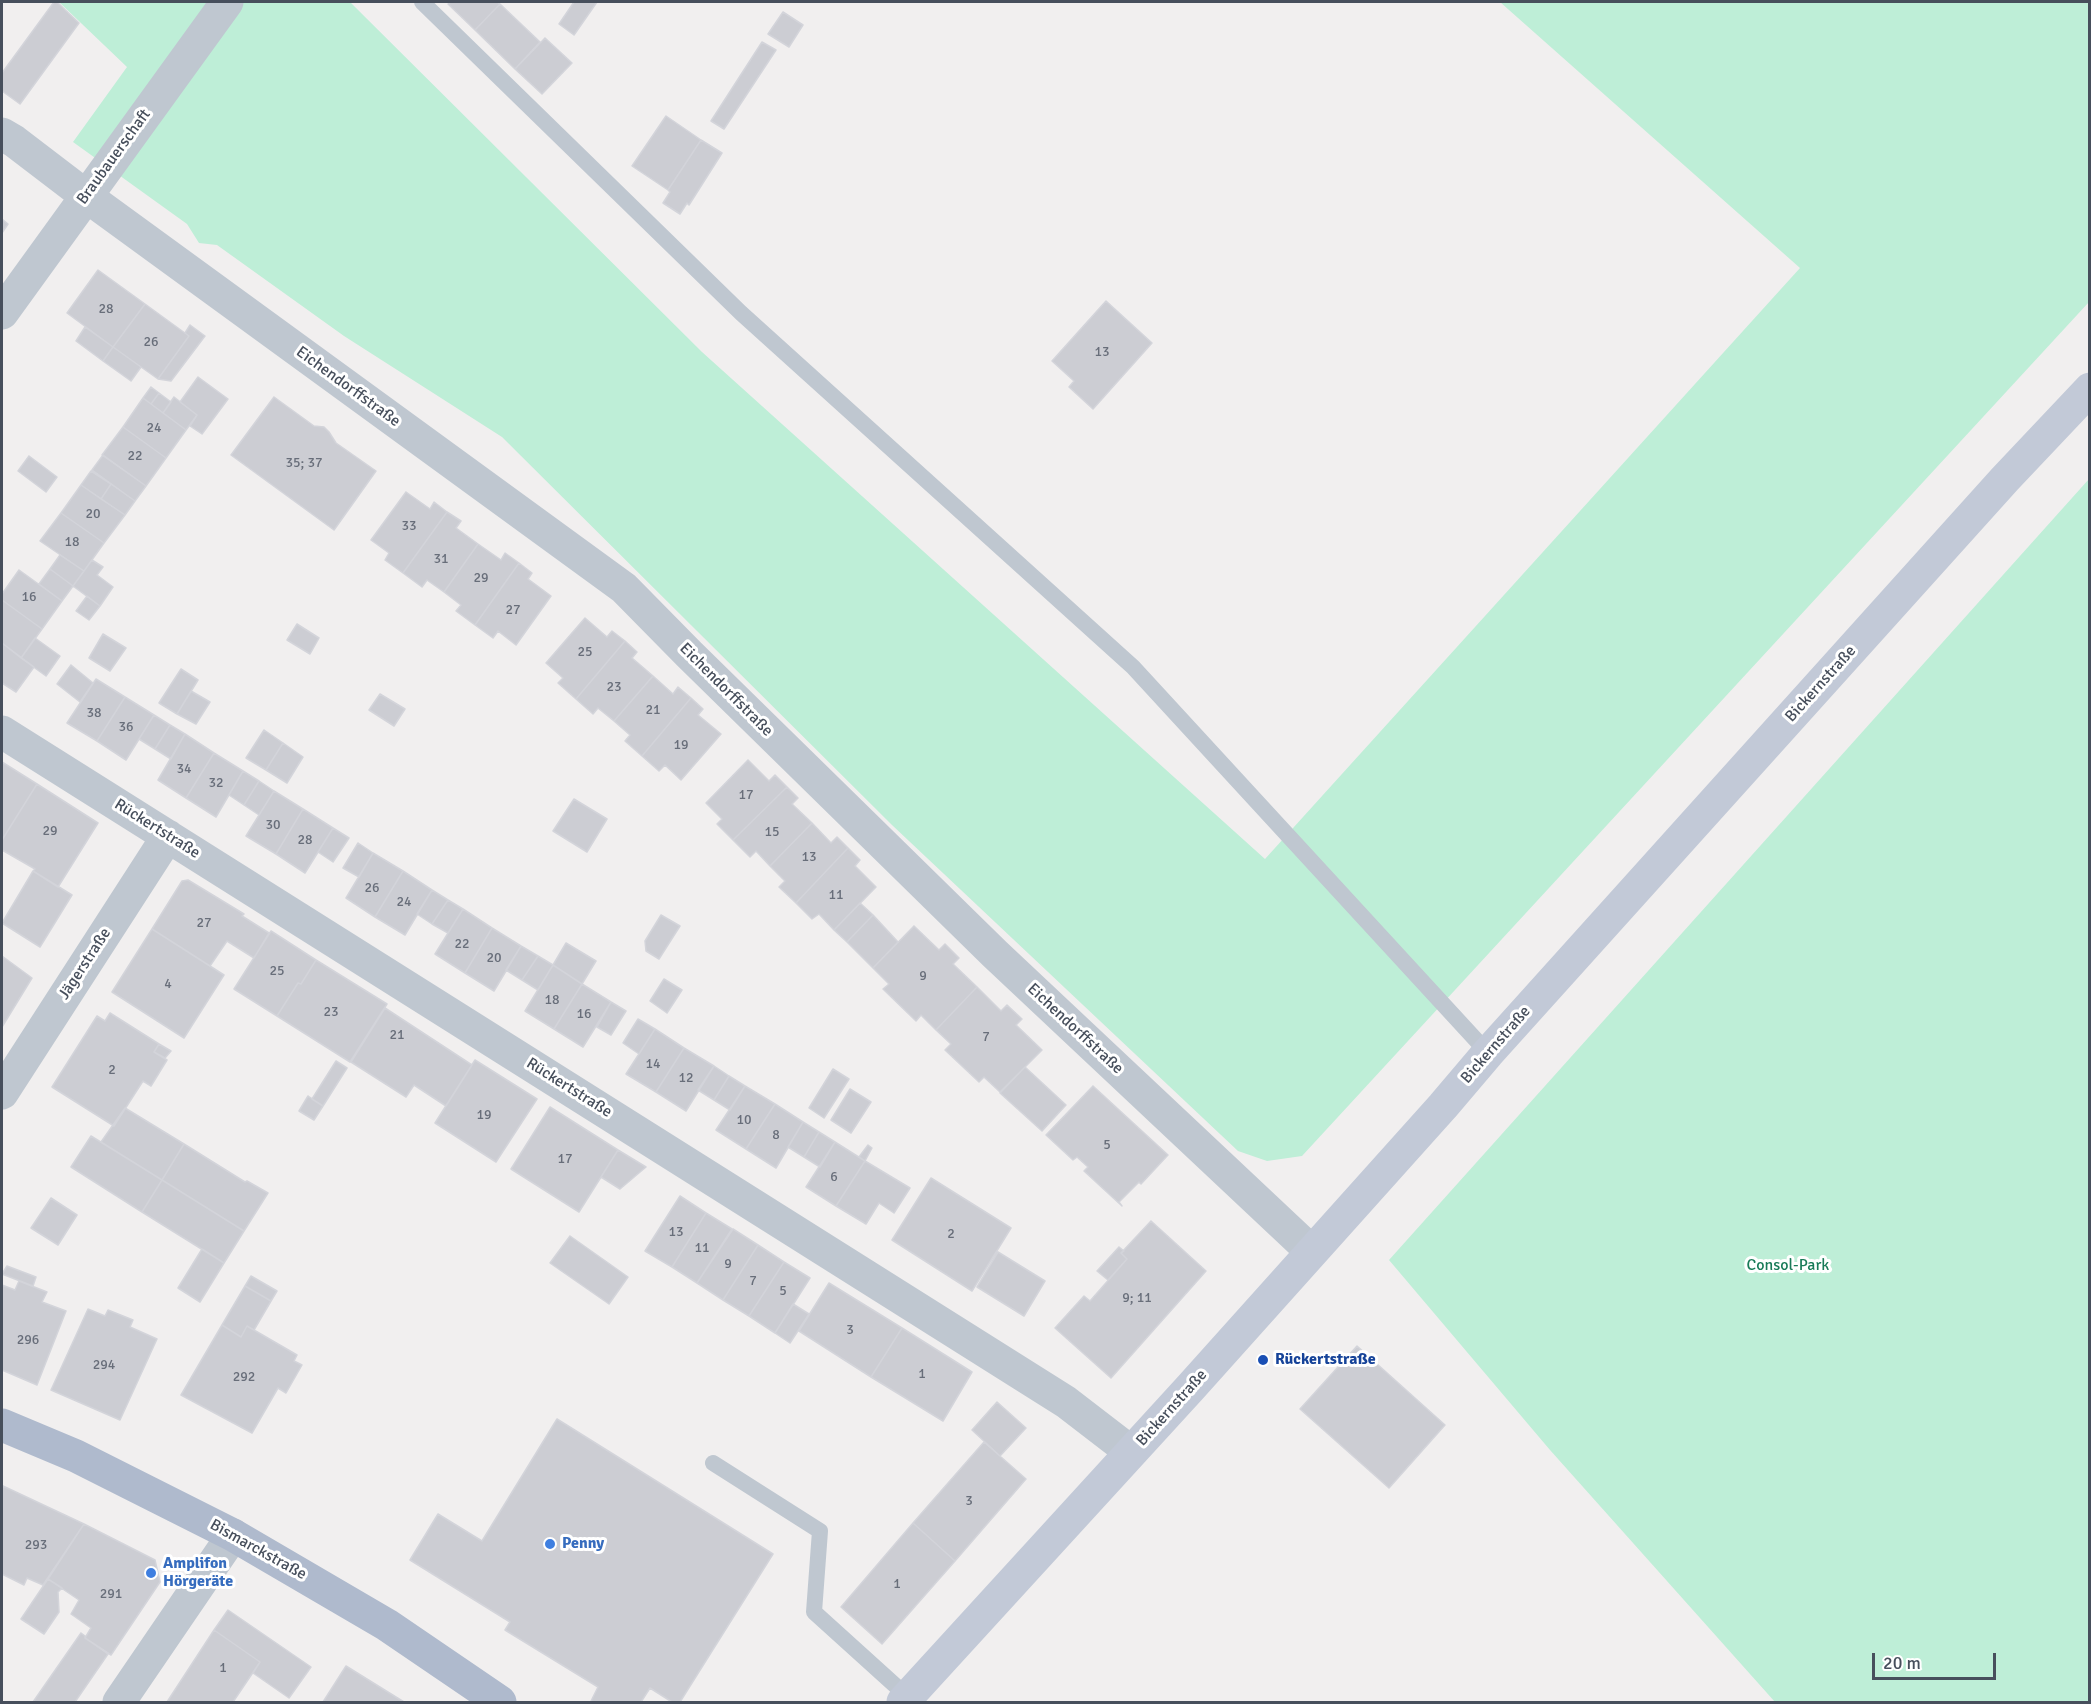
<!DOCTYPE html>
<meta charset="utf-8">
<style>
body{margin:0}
#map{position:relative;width:2091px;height:1704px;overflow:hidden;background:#f1efef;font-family:Signika,sans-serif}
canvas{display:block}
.frame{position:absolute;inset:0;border:3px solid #474f5c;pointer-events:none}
.scale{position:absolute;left:1872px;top:1653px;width:124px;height:27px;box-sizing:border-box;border:3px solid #474f5c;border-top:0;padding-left:8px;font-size:18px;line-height:21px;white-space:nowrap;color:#474f5c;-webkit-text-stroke:4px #fff;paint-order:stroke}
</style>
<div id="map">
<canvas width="2091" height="1704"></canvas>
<div class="frame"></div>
<div class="scale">20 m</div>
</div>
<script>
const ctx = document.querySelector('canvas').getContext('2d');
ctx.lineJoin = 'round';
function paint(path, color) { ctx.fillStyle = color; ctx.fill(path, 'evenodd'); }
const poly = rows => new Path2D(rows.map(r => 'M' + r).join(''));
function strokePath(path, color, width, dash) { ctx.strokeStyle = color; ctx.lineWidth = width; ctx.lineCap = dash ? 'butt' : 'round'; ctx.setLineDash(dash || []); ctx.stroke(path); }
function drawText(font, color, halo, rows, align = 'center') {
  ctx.font = font + ' Signika,sans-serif'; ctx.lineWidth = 6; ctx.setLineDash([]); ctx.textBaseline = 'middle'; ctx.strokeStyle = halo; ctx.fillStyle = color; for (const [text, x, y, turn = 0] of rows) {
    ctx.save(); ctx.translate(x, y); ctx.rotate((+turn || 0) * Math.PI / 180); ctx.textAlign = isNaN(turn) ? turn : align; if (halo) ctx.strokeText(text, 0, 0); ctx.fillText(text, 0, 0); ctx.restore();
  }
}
const green = poly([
 [59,2,350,2,702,352,1265,859,1800,268,1500,2,2089,2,2089,302,1302,1156,1267,1161,1238,1151,892,825,502,437,344,336,217,245,199,243,187,224,73,142,127,67],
 [2089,479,2089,1702,1775,1702,1550,1450,1389,1260]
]);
const building = poly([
 [54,2,57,2,79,23,20,104,2,91,2,73,54,2],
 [451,2,497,2,500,4,475,30,448,4,451,2],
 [574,2,597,2,574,35,559,24,574,2],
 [500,4,540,42,515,69,475,30,500,4],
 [783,12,803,25,789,47,768,34,783,12],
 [545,38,572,63,542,94,515,69,545,38],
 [762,42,776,50,724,129,711,121,762,42],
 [666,116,701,140,668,190,632,166,666,116],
 [701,140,722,153,689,205,687,203,680,214,663,203,670,192,668,190,701,140],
 [2,219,8,224,2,233,2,219],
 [98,270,145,304,113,347,67,313,98,270],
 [1106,301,1152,343,1093,409,1069,387,1074,381,1052,361,1106,301],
 [145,304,189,336,158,379,113,347,145,304],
 [190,325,205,336,171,381,158,379,189,336,185,333,190,325],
 [85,327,113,347,103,361,76,341,85,327],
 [113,347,141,367,131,381,103,361,113,347],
 [198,377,228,399,202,434,190,426,197,415,180,402,198,377],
 [151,387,159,393,151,404,143,398,151,387],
 [159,393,171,402,163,413,151,404,159,393],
 [174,397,197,415,186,430,163,413,174,397],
 [274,397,314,426,324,427,329,432,336,443,376,471,334,530,231,455,274,397],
 [143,398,186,430,166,458,123,427,143,398],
 [123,427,166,458,146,486,102,455,123,427],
 [103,455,146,486,135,501,92,470,103,455],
 [29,456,57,477,46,492,18,471,29,456],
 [91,471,111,484,101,499,81,485,91,471],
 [111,484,135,501,125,515,101,499,111,484],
 [81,485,125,515,104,543,61,513,81,485],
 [406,492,430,509,434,502,447,512,403,573,385,560,389,553,371,540,406,492],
 [447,512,461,521,456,528,478,544,444,592,427,580,422,587,403,573,447,512],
 [61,513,104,543,84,571,40,541,61,513],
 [478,544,501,560,505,553,519,563,475,625,456,611,461,605,444,592,478,544],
 [60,555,84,571,73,586,50,569,60,555],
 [92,560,103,567,97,575,113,587,100,606,73,586,92,560],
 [519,563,532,573,528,579,551,596,516,645,498,631,493,638,475,625,519,563],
 [50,569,73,586,62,601,39,584,50,569],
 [19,570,62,601,42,629,2,600,2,594,19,570],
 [87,596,100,606,89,620,76,611,87,596],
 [2,600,42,629,21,658,2,643,2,600],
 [585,618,607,637,612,631,625,641,576,699,558,683,563,678,546,663,585,618],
 [297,624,319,638,310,654,287,640,297,624],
 [103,634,126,648,110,671,89,658,103,634],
 [35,638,60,656,46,676,21,658,35,638],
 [625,641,637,652,632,658,653,676,614,721,598,708,593,714,576,699,625,641],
 [2,643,34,667,16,692,2,683,2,643],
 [71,665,93,683,80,702,57,684,71,665],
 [181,669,198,680,177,714,159,703,181,669],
 [653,676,673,694,678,687,691,698,642,756,625,741,630,735,614,721,653,676],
 [96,679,125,697,97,741,67,723,96,679],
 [191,691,210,702,196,724,177,714,191,691],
 [380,694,405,709,394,726,369,710,380,694],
 [125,697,154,715,126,760,97,741,125,697],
 [691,698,703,709,698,715,721,734,681,780,665,765,659,771,642,756,691,698],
 [154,715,170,725,155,749,139,739,154,715],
 [170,725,185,734,171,759,155,749,170,725],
 [264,730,283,743,266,770,246,758,264,730],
 [185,734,214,753,186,798,158,780,185,734],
 [283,743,303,757,287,783,266,770,283,743],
 [214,753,243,771,216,817,186,798,214,753],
 [748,760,769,781,775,775,787,787,733,840,717,824,722,819,706,803,748,760],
 [2,762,37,784,2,840,2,762],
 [243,771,259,781,244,805,229,795,243,771],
 [259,781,274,791,259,815,244,805,259,781],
 [37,784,98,823,58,887,33,871,35,869,2,850,2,840,37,784],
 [787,787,798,798,792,804,812,823,770,866,756,851,750,857,733,840,787,787],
 [274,791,303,809,276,854,246,836,274,791],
 [574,799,607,819,587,852,553,831,574,799],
 [303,809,333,828,305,873,276,854,303,809],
 [812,823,831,843,837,837,848,848,796,903,779,887,785,881,770,866,812,823],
 [333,828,349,838,333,862,318,852,333,828],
 [358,843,373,853,359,877,343,868,358,843],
 [848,848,860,860,855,866,876,887,834,930,819,914,812,919,796,903,848,848],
 [373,853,403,871,375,917,346,898,373,853],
 [33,871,72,895,40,947,2,923,33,871],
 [403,871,432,890,405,935,375,917,403,871],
 [188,880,244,914,242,916,269,933,254,958,227,941,210,966,152,929,182,881,188,880],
 [432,890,448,900,432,924,417,914,432,890],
 [448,900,463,909,448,933,432,924,448,900],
 [860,903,873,915,847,942,834,930,860,903],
 [463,909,492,928,465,973,435,954,463,909],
 [661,915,680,926,659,959,646,951,645,941,661,915],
 [873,915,898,942,873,968,847,942,873,915],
 [914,926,939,950,945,944,959,958,953,964,977,987,936,1030,921,1015,916,1021,883,989,889,984,873,968,914,926],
 [492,928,521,946,494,991,465,973,492,928],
 [152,929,224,975,184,1038,112,992,152,929],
 [271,931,316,960,301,984,298,983,277,1016,234,989,271,931],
 [566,943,596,961,582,984,553,965,566,943],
 [521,946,538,956,522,980,506,970,521,946],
 [2,956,32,978,2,1027,2,956],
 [538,956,553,965,538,990,522,980,538,956],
 [316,960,387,1004,350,1062,277,1016,298,983,301,984,316,960],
 [553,965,582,984,554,1029,525,1011,553,965],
 [664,979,682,990,667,1013,650,1001,664,979],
 [582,984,611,1002,583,1047,554,1029,582,984],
 [977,987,1001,1011,1007,1005,1022,1019,1016,1025,1042,1050,1000,1092,984,1077,979,1082,945,1050,951,1044,936,1030,977,987],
 [611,1002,626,1011,611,1035,597,1027,611,1002],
 [385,1008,472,1065,446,1106,414,1085,406,1097,351,1062,385,1008],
 [110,1013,159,1044,154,1052,167,1060,151,1086,143,1081,114,1126,52,1087,97,1016,105,1021,110,1013],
 [638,1019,655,1029,639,1054,623,1043,638,1019],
 [655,1029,684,1048,656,1092,626,1074,655,1029],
 [159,1044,171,1051,165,1058,154,1052,159,1044],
 [684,1048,714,1066,686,1111,656,1092,684,1048],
 [475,1060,537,1099,496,1162,435,1123,475,1060],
 [336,1061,347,1068,323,1106,312,1099,336,1061],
 [714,1066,729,1076,714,1100,698,1090,714,1066],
 [1025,1067,1066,1105,1042,1131,1000,1093,1025,1067],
 [833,1069,849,1079,824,1118,809,1108,833,1069],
 [729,1076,745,1086,730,1110,714,1100,729,1076],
 [745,1086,775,1104,746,1149,716,1130,745,1086],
 [1093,1086,1168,1155,1141,1184,1139,1182,1119,1202,1122,1206,1084,1171,1088,1167,1077,1157,1073,1160,1046,1135,1093,1086],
 [850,1089,871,1102,851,1133,831,1120,850,1089],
 [308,1096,323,1106,314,1120,299,1111,308,1096],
 [775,1104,803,1122,776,1168,746,1149,775,1104],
 [550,1107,618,1150,579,1212,511,1169,550,1107],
 [125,1108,184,1144,162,1180,101,1142,125,1108],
 [803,1122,819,1132,804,1157,788,1147,803,1122],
 [819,1132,835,1142,820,1167,804,1157,819,1132],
 [91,1136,162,1180,142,1212,71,1167,91,1136],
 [835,1142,865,1161,836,1206,806,1187,835,1142],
 [184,1144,245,1182,247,1181,268,1193,244,1231,162,1180,184,1144],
 [868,1145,872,1148,865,1161,859,1157,868,1145],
 [618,1150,646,1167,620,1189,601,1177,618,1150],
 [865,1161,910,1188,894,1213,879,1203,866,1224,836,1206,865,1161],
 [931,1178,1011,1228,972,1291,892,1240,931,1178],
 [162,1180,244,1231,224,1263,142,1212,162,1180],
 [680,1196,706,1213,672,1267,645,1251,680,1196],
 [51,1198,77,1215,58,1245,31,1228,51,1198],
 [706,1213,732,1229,697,1283,672,1267,706,1213],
 [1151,1221,1206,1271,1111,1378,1055,1328,1084,1296,1090,1301,1127,1259,1121,1253,1151,1221],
 [733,1229,758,1245,723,1300,697,1283,733,1229],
 [570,1236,628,1277,609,1304,550,1263,570,1236],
 [758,1245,784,1262,749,1316,723,1300,758,1245],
 [1119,1247,1124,1251,1121,1253,1127,1259,1108,1280,1097,1271,1119,1247],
 [202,1249,224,1263,200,1302,178,1288,202,1249],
 [998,1252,1045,1281,1024,1316,977,1287,998,1252],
 [784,1262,810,1278,775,1333,749,1316,784,1262],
 [7,1266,36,1277,33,1286,2,1274,7,1266],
 [251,1276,277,1291,271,1301,245,1286,251,1276],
 [19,1281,47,1292,42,1302,66,1311,37,1385,2,1370,2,1285,15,1290,19,1281],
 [829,1283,902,1328,871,1377,799,1331,829,1283],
 [245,1286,271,1301,254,1330,247,1326,241,1337,222,1325,245,1286],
 [793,1304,809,1314,790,1343,775,1333,793,1304],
 [88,1309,105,1316,108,1310,133,1320,130,1327,157,1339,120,1420,51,1390,88,1309],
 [222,1325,241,1337,247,1326,297,1355,294,1361,302,1365,286,1393,278,1388,252,1433,181,1395,222,1325],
 [902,1328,972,1372,943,1421,871,1377,902,1328],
 [1357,1346,1445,1425,1389,1488,1300,1409,1357,1346],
 [997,1402,1026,1428,1000,1456,972,1430,997,1402],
 [557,1419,773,1554,680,1702,672,1702,650,1688,641,1702,593,1702,591,1701,598,1687,505,1630,510,1622,410,1560,438,1514,482,1541,557,1419],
 [984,1442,1026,1479,955,1561,913,1523,984,1442],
 [3,1486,84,1524,43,1585,27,1578,24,1585,2,1574,2,1489,3,1486],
 [913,1523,955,1561,882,1644,841,1607,913,1523],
 [84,1524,155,1560,160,1582,111,1655,85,1638,91,1628,71,1614,79,1600,48,1579,84,1524],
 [48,1579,62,1588,58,1592,59,1612,44,1634,21,1619,48,1579],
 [228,1610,311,1667,289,1698,253,1673,260,1662,214,1630,228,1610],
 [214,1630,260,1662,233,1702,167,1702,214,1630],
 [81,1633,85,1636,85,1638,108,1654,75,1702,33,1702,81,1633],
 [346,1666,404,1702,323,1702,346,1666]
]);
const lane = poly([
 [422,2,741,313,1133,667,1488,1053],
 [713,1463,820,1531,814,1612,908,1697]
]);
const street = poly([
 [2,134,14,141,86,196,624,588,689,654,995,954,1311,1251],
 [2,313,227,2],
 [2,732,1066,1402,1131,1452],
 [2,1093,168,836],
 [119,1702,233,1535]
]);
const secondary = poly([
 [903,1702,1191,1387,1443,1106,1488,1053,2005,479,2090,389]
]);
const primary = poly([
 [2,1425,76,1456,233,1535,387,1625,500,1702]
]);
const markers = [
 [1263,1360,6,"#1a4fb4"],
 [550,1544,6,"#3f7fe0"],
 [151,1573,6,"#3f7fe0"]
];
const numberNames = [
 ["28",106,309],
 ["26",151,342],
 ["13",1102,352],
 ["24",154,428],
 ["22",135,456],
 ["35; 37",304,463],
 ["20",93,514],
 ["33",409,526],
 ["18",72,542],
 ["31",441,559],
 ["29",481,578],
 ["16",29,597],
 ["27",513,610],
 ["25",585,652],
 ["23",614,687],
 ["21",653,710],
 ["38",94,713],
 ["36",126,727],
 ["19",681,745],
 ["34",184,769],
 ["32",216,783],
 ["17",746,795],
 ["30",273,825],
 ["29",50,831],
 ["15",772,832],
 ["28",305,840],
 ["13",809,857],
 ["26",372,888],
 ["11",836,895],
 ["24",404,902],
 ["27",204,923],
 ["22",462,944],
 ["20",494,958],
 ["25",277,971],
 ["9",923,976],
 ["4",168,984],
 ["18",552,1000],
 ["23",331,1012],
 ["16",584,1014],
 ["21",397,1035],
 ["7",986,1037],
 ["14",653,1064],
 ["2",112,1070],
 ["12",686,1078],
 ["19",484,1115],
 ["10",744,1120],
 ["8",776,1135],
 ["5",1107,1145],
 ["17",565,1159],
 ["6",834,1177],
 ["13",676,1232],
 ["2",951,1234],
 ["11",702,1248],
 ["9",728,1264],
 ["7",753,1281],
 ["5",783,1291],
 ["9; 11",1137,1298],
 ["3",850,1330],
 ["296",28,1340],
 ["294",104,1365],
 ["1",922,1374],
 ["292",244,1377],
 ["3",969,1501],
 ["293",36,1545],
 ["1",897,1584],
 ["291",111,1594],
 ["1",223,1668]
];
const streetNames = [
 ["Braubauerschaft",114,157,-54],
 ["Eichendorffstraße",348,387,36],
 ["Bickernstraße",1821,684,-48],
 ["Eichendorffstraße",726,690,45],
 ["Rückertstraße",157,829,32],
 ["Jägerstraße",85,964,-57],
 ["Eichendorffstraße",1075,1029,43],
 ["Bickernstraße",1496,1045,-49],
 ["Rückertstraße",569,1088,32],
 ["Bickernstraße",1172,1408,-48],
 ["Bismarckstraße",258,1550,29]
];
const parkNames = [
 ["Consol-Park",1788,1266]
];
const transitNames = [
 ["Rückertstraße",1275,1360]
];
const shopNames = [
 ["Penny",562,1544],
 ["Amplifon",163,1564],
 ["Hörgeräte",163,1582]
];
paint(green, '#beeed7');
paint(building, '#cccdd3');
strokePath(building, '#d3d4da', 1.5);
strokePath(lane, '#bfc7d0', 16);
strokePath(street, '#bfc7d0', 33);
strokePath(secondary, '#c2c9d7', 33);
strokePath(primary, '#afbacd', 33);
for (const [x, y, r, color] of markers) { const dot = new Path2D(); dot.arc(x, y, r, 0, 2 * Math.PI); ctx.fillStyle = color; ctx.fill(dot); strokePath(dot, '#fff', 2); }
drawText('14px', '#686e7a', null, numberNames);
drawText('16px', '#474f5c', '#fff', streetNames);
drawText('16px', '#197b58', '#fff', parkNames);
drawText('bold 16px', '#164399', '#fff', transitNames, 'left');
drawText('bold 16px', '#366cbe', '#fff', shopNames, 'left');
</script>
